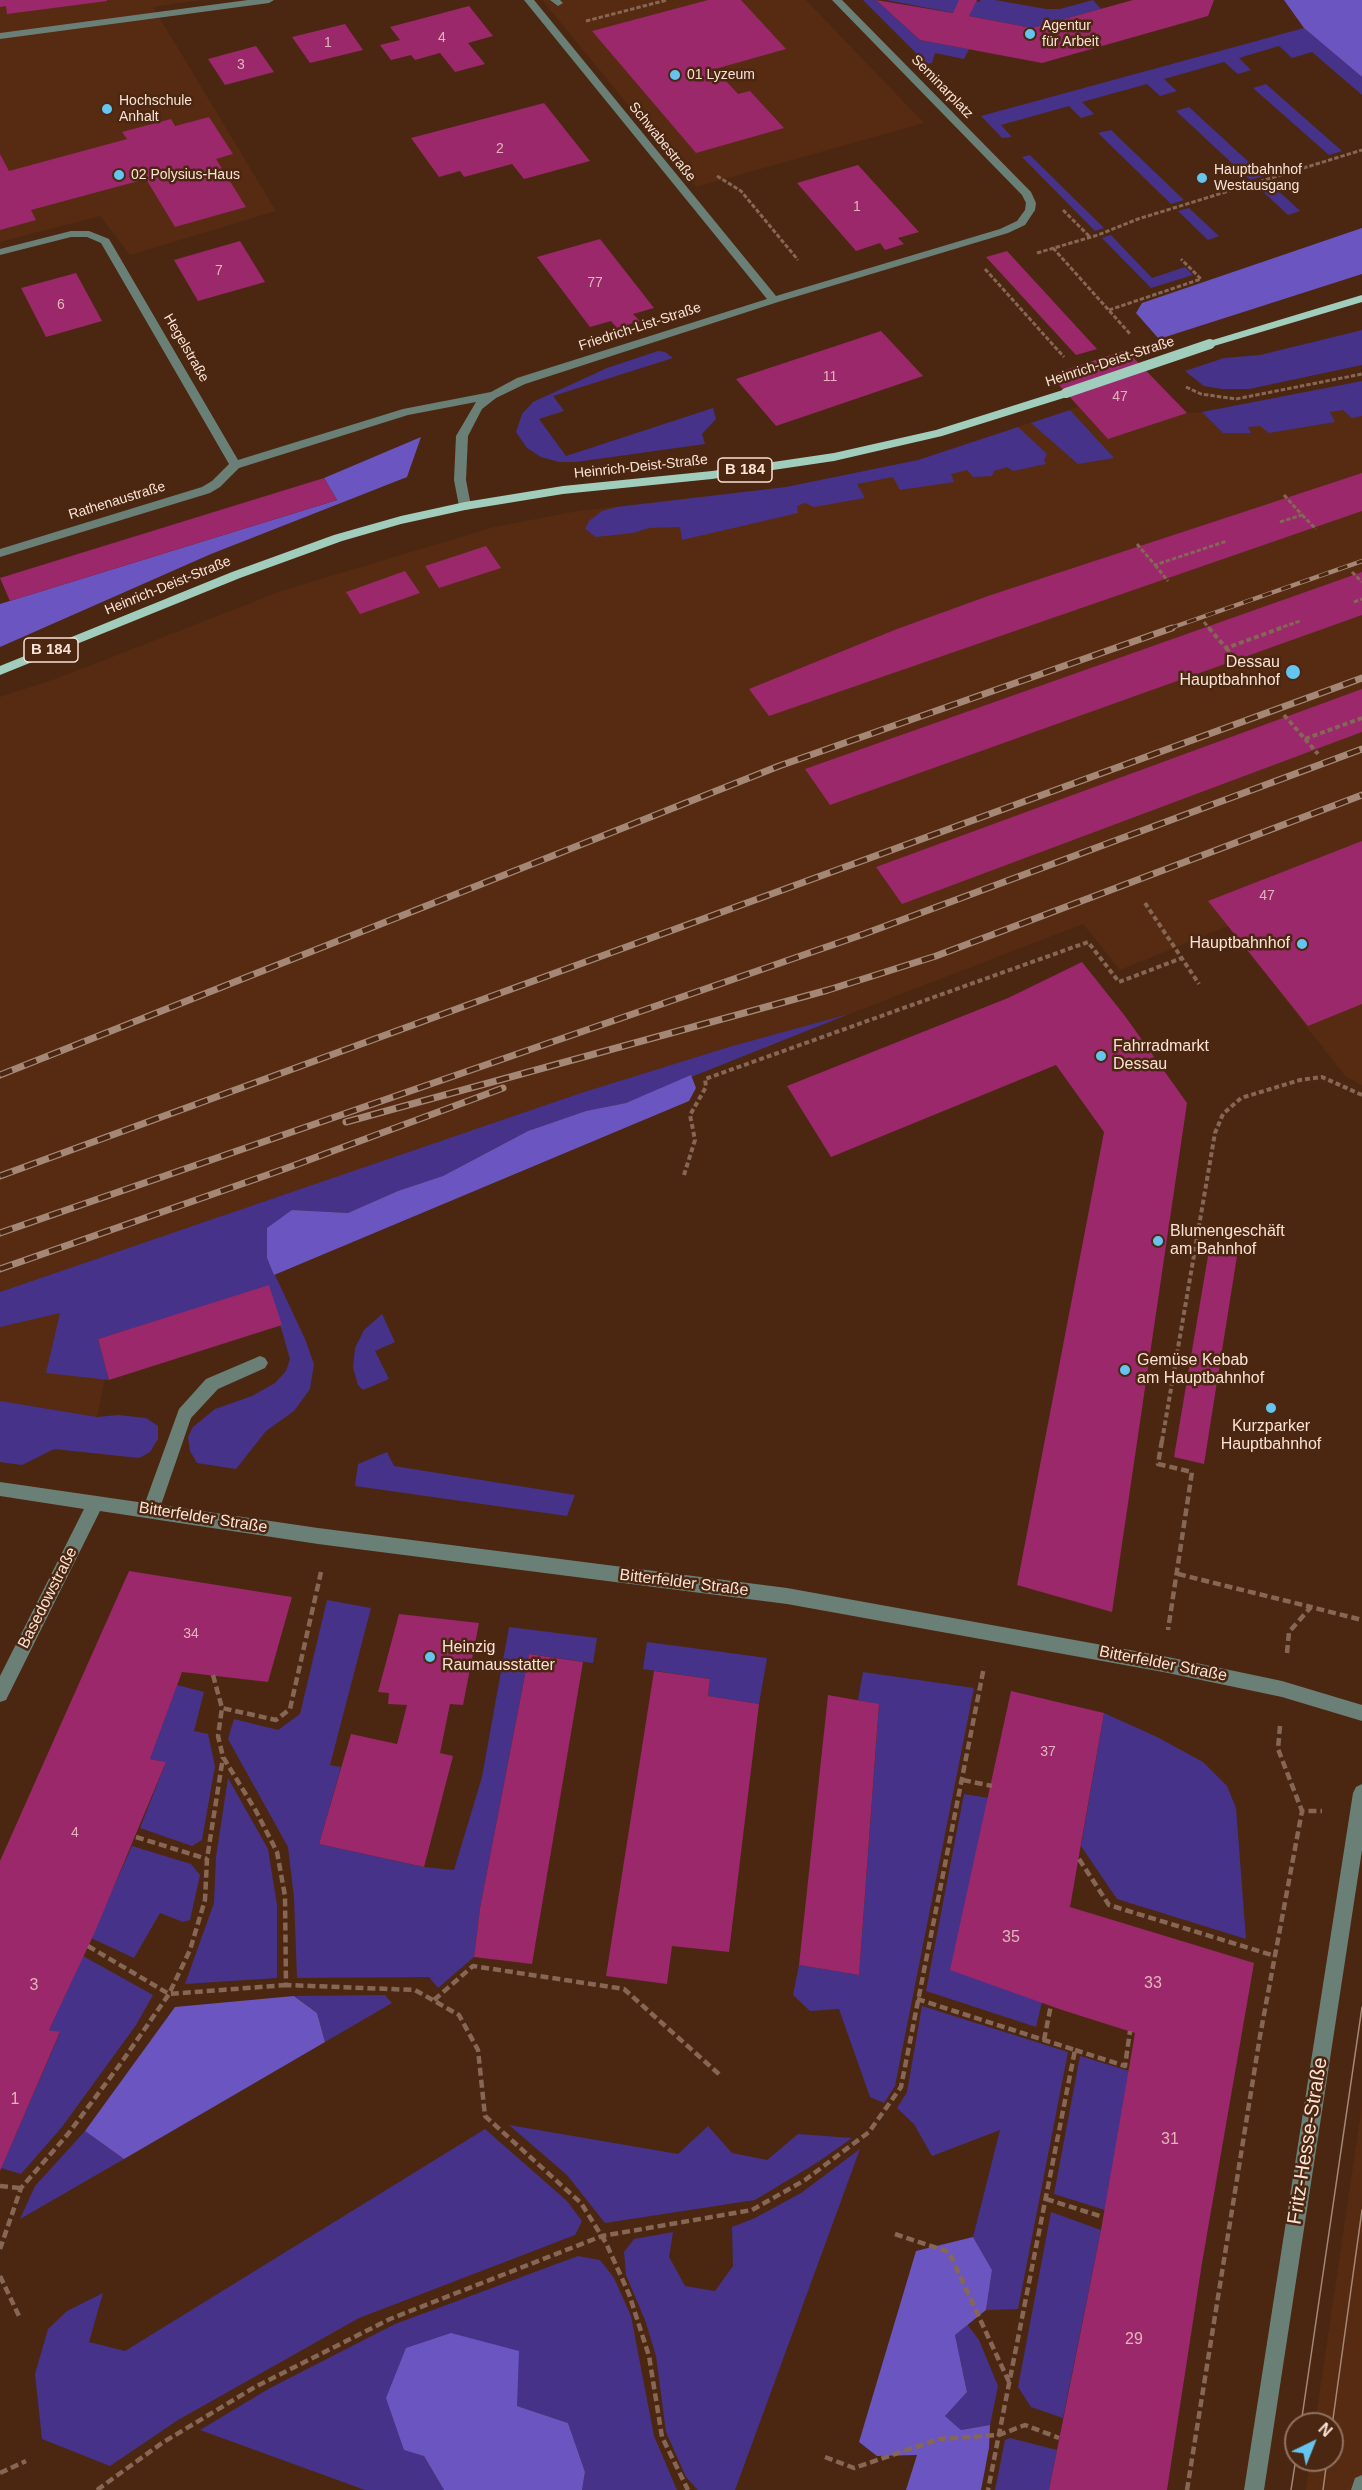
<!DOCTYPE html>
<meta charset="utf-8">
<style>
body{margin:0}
#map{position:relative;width:1362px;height:2490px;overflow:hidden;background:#4b2712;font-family:Helvetica,sans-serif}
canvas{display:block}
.north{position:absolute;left:1284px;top:2412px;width:60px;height:60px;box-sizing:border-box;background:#4b2712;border:2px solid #917260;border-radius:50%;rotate:43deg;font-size:16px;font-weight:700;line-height:24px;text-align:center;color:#fae2d5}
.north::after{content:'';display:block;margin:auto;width:21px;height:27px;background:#65c5ee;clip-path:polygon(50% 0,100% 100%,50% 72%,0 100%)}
</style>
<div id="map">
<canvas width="1362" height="2490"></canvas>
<div class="north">N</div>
</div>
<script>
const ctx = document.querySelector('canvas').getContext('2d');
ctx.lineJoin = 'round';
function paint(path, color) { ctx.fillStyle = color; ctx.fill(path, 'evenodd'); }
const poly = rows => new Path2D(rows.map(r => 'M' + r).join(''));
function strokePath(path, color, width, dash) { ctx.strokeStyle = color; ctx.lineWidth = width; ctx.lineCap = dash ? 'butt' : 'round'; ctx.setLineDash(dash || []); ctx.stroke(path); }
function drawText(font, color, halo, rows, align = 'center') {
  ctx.font = font + ' Helvetica,sans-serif'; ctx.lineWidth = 5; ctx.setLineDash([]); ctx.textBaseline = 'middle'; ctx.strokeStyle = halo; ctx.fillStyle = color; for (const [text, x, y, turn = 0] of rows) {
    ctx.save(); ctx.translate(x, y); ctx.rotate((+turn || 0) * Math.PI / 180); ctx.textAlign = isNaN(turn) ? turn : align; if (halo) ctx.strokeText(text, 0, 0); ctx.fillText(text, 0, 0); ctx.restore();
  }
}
const built = poly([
 [0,0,201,0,153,7,276,211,130,255,100,216,0,242],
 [542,0,806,0,924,123,696,187],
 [1126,350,1187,413,1203,412,1362,381,1362,1085,1346,1077,1228,926,1120,970,1083,924,691,1075,267,1258,96,1338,105,1378,97,1417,0,1429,0,697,58,678,284,590,494,527,578,511,786,487,918,460,1078,407,1050,375],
 [1362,2105,1362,2490,1306,2490,1310,2460,1332,2460,1332,2424,1315,2424]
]);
const green = poly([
 [863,0,876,0,920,40,969,49,964,59,935,53,932,63,927,64],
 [886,0,968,0,979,2,981,0,995,0,1046,9,1060,9,1093,0,1101,9,1032,28],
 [1304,28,1362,77,1362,95,1312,52,1292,58,1279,46,1239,58,1251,70,1238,74,1224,62,1164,79,1177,91,1160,96,1147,84,1082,102,1094,114,1081,118,1069,106,1001,125,1012,137,1002,138,981,116],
 [1266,84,1342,151,1329,155,1253,88],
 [1189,107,1264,176,1250,180,1176,111],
 [1111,130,1184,200,1171,204,1098,133],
 [1030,155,1104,228,1095,231,1022,157],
 [1270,183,1300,211,1288,215,1258,187],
 [1189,208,1219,236,1208,240,1178,211],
 [1111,235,1152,278,1185,267,1193,275,1151,288,1102,238],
 [1362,330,1362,365,1249,389,1222,389,1204,386,1185,371,1224,358,1260,355],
 [658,351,665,352,673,358,553,396,564,411,539,419,566,456,713,408,716,419,702,434,705,444,576,462,559,462,541,457,527,448,516,432,522,414,533,402,607,368],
 [1362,381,1362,416,1352,418,1343,410,1330,412,1335,422,1269,433,1260,426,1248,427,1251,433,1223,433,1202,412],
 [1070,410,1114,458,1078,464,1031,423],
 [1018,427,1047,454,1044,460,1046,464,1013,471,1007,467,994,471,992,476,973,477,967,470,951,474,954,482,900,490,893,477,857,484,865,498,814,507,805,503,797,506,798,513,682,540,680,527,649,528,633,533,596,537,585,529,589,521,602,511,617,507,786,487,918,460],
 [849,1014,626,1103,586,1111,528,1131,443,1176,398,1191,348,1213,292,1210,267,1258,305,1339,314,1364,310,1389,294,1411,266,1431,236,1469,197,1463,190,1451,188,1437,193,1427,215,1409,252,1396,275,1383,286,1371,290,1359,269,1286,98,1339,109,1380,46,1373,60,1313,0,1327,0,1292,581,1093,729,1047],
 [382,1314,395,1342,375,1351,389,1379,363,1390,358,1385,353,1368,355,1348,364,1330],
 [0,1401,97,1417,118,1415,146,1418,158,1426,158,1439,150,1452,139,1458,54,1449,22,1465,0,1462],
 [387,1452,394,1466,575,1495,567,1516,355,1486,358,1464],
 [327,1600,371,1608,330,1765,341,1767,319,1844,424,1867,454,1870,482,1777,509,1627,597,1638,593,1663,529,1654,480,1908,474,1957,438,1988,429,1977,297,1978,294,1898,288,1847,228,1739,234,1719,278,1730,300,1714],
 [647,1642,767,1658,759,1704,708,1696,710,1679,643,1669],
 [863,1672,974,1688,895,2086,884,2103,870,2097,839,2009,810,2011,793,1995,799,1965,859,1975,879,1705,858,1700],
 [177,1685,204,1692,194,1731,208,1734,215,1766,202,1840,192,1846,140,1828,166,1762,150,1759],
 [1104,1713,1157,1737,1203,1762,1227,1786,1236,1808,1246,1939,1117,1899,1081,1846],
 [228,1778,268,1849,277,1905,277,1978,185,1984,214,1903,216,1857],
 [964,1794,989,1798,1042,2002,1036,2027,926,1991],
 [132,1846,191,1864,200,1875,190,1920,183,1922,160,1913,134,1958,91,1938],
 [83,1956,153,1995,136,2025,62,2127,21,2174,1,2168,60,2033,49,2030],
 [385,1995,392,2003,325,2042,317,2013,295,1996],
 [922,2006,1068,2052,1018,2309,986,2310,992,2270,973,2237,1000,2130,932,2156,914,2124,897,2108,907,2092],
 [1080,2056,1129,2071,1105,2210,1054,2194],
 [509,2125,678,2154,708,2126,732,2153,767,2160,798,2134,852,2138,818,2162,755,2200,605,2223,567,2175],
 [485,2129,567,2201,582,2221,575,2235,359,2318,178,2420,110,2466,42,2439,35,2374,48,2329,67,2311,103,2293,89,2342,125,2351],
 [85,2131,124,2159,20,2219,35,2186],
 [860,2149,735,2490,698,2490,686,2477,666,2432,656,2356,645,2320,626,2275,624,2252,634,2239,673,2232,669,2257,685,2286,715,2291,733,2266,732,2227,755,2218,801,2193],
 [1051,2212,1101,2230,1063,2418,1031,2407,1018,2387],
 [578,2256,600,2260,614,2278,631,2316,654,2436,677,2490,582,2490,585,2472,568,2423,517,2406,424,2456,444,2490,365,2490,200,2430,270,2388,395,2324],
 [967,2324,979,2340,998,2386,990,2425,961,2430,945,2416,967,2392,955,2335],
 [1010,2438,1057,2450,1049,2490,995,2490,1005,2440]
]);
const forest = poly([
 [1284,0,1362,0,1362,77,1304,28],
 [1362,228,1362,274,1159,339,1136,313,1142,303],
 [421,437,407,477,211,554,0,647,0,604,337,500,324,478],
 [691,1075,696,1088,689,1101,274,1275,267,1258,267,1228,292,1210,348,1213,398,1191,443,1176,528,1131,586,1111,626,1103],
 [294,1996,317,2013,325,2042,124,2159,85,2131,175,2007],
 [973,2237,992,2270,986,2310,955,2335,967,2392,945,2416,961,2430,990,2425,989,2448,981,2490,906,2490,917,2455,877,2456,859,2442,916,2251],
 [451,2333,519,2351,517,2406,568,2423,585,2472,582,2490,444,2490,424,2456,404,2450,386,2398,406,2348]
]);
const building = poly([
 [0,0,107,0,107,1,7,14,6,6,0,7],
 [708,0,741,0,786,49,715,69,738,94,750,91,784,128,696,153,592,31],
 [876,0,953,13,959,0,977,0,969,16,1032,28,1133,0,1214,0,1208,16,1042,63,920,40],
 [469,6,493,36,468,43,485,64,455,72,440,53,415,60,411,55,391,60,380,45,400,40,390,27],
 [345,24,363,50,310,63,292,37],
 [256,46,274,72,225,85,208,59],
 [544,103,590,161,524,179,512,164,464,177,460,171,439,177,411,138],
 [209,117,233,154,216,159,246,207,175,227,146,179,31,210,36,220,0,230,0,154,9,171,127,139,122,132,171,119,175,126],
 [858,165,919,232,898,238,904,244,885,250,880,243,856,251,797,183],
 [600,239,654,308,633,314,640,321,617,328,611,321,590,327,537,257],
 [240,241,265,282,198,301,174,260],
 [1007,251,1018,263,1097,349,1076,355,1075,354,986,257],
 [76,273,102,321,46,337,21,288],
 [881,331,923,376,776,426,736,379],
 [1126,350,1187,413,1108,439,1050,375],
 [1362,473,1362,511,769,716,749,689,897,629,988,596],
 [324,478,337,500,10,601,0,578],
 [486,546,501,568,439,588,425,566],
 [405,571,420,593,360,614,346,592],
 [1362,572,1362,615,830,805,805,769],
 [1362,689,1362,732,902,904,876,867],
 [1362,841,1362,1004,1308,1026,1208,901],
 [1082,962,1125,1016,1187,1103,1112,1612,1017,1585,1104,1132,1056,1065,831,1157,787,1086,1008,998],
 [1209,1250,1237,1256,1204,1464,1174,1457],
 [269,1285,282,1325,109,1380,98,1339],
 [129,1571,292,1597,268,1682,182,1672,150,1759,166,1762,94,1934,49,2030,60,2032,0,2171,0,1861],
 [399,1614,479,1623,463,1705,450,1704,440,1753,453,1756,424,1867,319,1844,351,1734,397,1744,407,1705,388,1704,389,1693,378,1692],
 [529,1654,583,1662,532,1964,474,1957,480,1908],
 [654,1671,710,1679,708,1696,759,1704,729,1952,672,1946,667,1984,606,1976],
 [1011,1691,1104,1713,1070,1907,1254,1963,1202,2263,1167,2490,1049,2490,1101,2230,1135,2033,1062,2010,950,1970],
 [828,1695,879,1704,859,1975,799,1965]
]);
const pathFar2 = poly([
 [586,21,667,0],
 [717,176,741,191,798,260],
 [1063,210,1090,237],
 [1053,248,1131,335],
 [1037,253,1098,235,1138,219,1362,150],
 [985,269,1064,357],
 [1109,310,1201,279,1181,259],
 [1186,387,1201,394,1236,399,1362,374],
 [1302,515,1316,529],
 [1280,522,1302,515,1284,495],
 [1137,544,1155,565,1227,541],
 [1155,565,1168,581],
 [1352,572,1362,582],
 [1354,602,1362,599],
 [1204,622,1210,629],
 [1277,629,1300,621]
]);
const pathFar1 = poly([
 [1209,628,1226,648,1281,628],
 [1226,648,1238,662],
 [1284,715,1305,739,1362,718],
 [1305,739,1318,754],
 [1145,903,1199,984],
 [684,1175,695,1140,690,1115,706,1087,705,1079,1088,942,1119,982,1182,958],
 [1162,1441,1215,1133,1223,1114,1241,1098,1300,1080,1322,1077,1362,1095]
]);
const path = poly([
 [1162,1440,1158,1464,1192,1472,1168,1630],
 [321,1572,290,1709,276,1720,222,1708,218,1736,223,1757,256,1811,277,1852,285,1896,286,1985,415,1990,459,2015,478,2050,485,2116,581,2203,606,2243,629,2294,649,2356,662,2437,688,2490],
 [1178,1574,1311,1607],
 [1287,1653,1289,1632,1311,1607,1362,1620],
 [213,1675,222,1708],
 [1280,1726,1278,1749,1302,1811,1322,1811],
 [963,1780,992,1786],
 [136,1837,207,1859],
 [1079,1859,1109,1905,1275,1956],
 [88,1946,169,1994,286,1985],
 [917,1999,1075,2050,988,2490],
 [434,2000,473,1966,624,1989,720,2075],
 [1044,2040,1051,2005],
 [1075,2050,1125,2066,1130,2031],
 [0,2186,21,2188],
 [1046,2199,1103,2217],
 [895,2234,949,2252,1009,2382],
 [0,2249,21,2188,68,2134,121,2063,169,1994,190,1950,205,1900,207,1859,223,1757],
 [0,2276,19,2316],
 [825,2457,854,2468,939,2439,999,2435,1025,2425,1059,2438],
 [0,2473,26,2461],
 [97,2490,162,2443,255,2387,390,2319,602,2236,752,2210,805,2180,869,2132,901,2087,984,1667],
 [1187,2490,1260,2036,1302,1811]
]);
const minor = poly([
 [248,0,274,0,269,3,0,39,0,33,248,0],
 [524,0,534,0,776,296,1000,229,1017,221,1025,210,1026,203,1022,195,832,0,842,0,1031,192,1036,203,1035,210,1025,225,1008,233,778,302,525,384,496,398,482,409,468,436,466,480,471,506,469,509,465,510,459,506,454,480,456,436,476,402,408,415,239,468,220,487,210,493,0,557,0,549,202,487,212,481,229,464,101,243,87,237,71,237,0,255,0,249,71,231,89,231,109,239,238,460,403,409,491,392,517,378,767,299,524,0],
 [550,0,560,0,563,3,558,6,550,0],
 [260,1356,265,1358,268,1363,265,1368,218,1389,191,1418,161,1505,318,1528,787,1588,1163,1656,1282,1681,1362,1705,1362,1721,1282,1697,1163,1672,787,1604,318,1544,100,1511,6,1700,0,1702,0,1676,84,1509,0,1496,0,1482,145,1503,179,1409,206,1379,260,1356],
 [1362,1784,1362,1850,1264,2490,1244,2490,1353,1793,1356,1787,1362,1784],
 [1362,2475,1362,2490,1351,2490,1355,2478,1362,2475]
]);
const major = poly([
 [1362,295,1362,302,1214,346,1210,347,1204,344,1206,342,1362,295],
 [1066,389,1072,393,1070,396,942,436,834,461,712,479,563,494,465,510,401,524,342,541,240,578,0,675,0,666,232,572,334,535,401,516,465,502,563,486,712,471,834,453,936,430,1066,389]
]);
const tram = poly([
 [1301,2424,1362,2007],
 [1332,2426,1362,2210],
 [1291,2490,1296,2458],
 [1323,2490,1327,2460]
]);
const railFar1 = poly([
 [1168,629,1362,561]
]);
const rail = poly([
 [0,1075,779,766,1172,628],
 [346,1122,828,990,936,956,1362,795],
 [0,1176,1362,678],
 [0,1233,864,934,1362,749],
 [0,1269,287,1168,503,1088]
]);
const majorBridge = poly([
 [1066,393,1210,344]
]);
const markers = [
 [1030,34,6,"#65c5ee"],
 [675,75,6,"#65c5ee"],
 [107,109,6,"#65c5ee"],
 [119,175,6,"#65c5ee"],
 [1202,178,6,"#65c5ee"],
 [1293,672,8,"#65c5ee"],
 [1302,944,6,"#65c5ee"],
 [1101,1056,6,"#65c5ee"],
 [1158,1241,6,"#65c5ee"],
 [1125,1370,6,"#65c5ee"],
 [1271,1408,6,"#65c5ee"],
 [430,1657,6,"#65c5ee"]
];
const farPoinames = [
 ["Agentur",1042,26],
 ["für Arbeit",1042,42],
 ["01 Lyzeum",687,75],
 ["Hochschule",119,101],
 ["Anhalt",119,117],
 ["Hauptbahnhof",1214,170],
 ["Westausgang",1214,186],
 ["02 Polysius-Haus",131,175]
];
const numberNames = [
 ["4",442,38],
 ["1",328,43],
 ["3",241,65],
 ["2",500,149],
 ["1",857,207],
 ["7",219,271],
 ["77",595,283],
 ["6",61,305],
 ["11",830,377],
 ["47",1120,397],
 ["47",1267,896],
 ["34",191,1634],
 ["37",1048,1752],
 ["4",75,1833]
];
const farStreetnames = [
 ["Seminarplatz",942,87,46],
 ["Schwabestraße",662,142,51],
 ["Friedrich-List-Straße",640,327,-18],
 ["Hegelstraße",186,348,60],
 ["Heinrich-Deist-Straße",1110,362,-18],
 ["Heinrich-Deist-Straße",641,467,-6],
 ["Rathenaustraße",117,501,-17],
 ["Heinrich-Deist-Straße",168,586,-22]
];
const shields = [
 [745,470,54],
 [51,650,54]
];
const shieldNames = [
 ["B 184",745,470],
 ["B 184",51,650]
];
const poiNames = [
 ["Dessau",1280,663,"right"],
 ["Hauptbahnhof",1280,681,"right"],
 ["Hauptbahnhof",1290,944,"right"],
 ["Fahrradmarkt",1113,1047],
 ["Dessau",1113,1065],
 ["Blumengeschäft",1170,1232],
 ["am Bahnhof",1170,1250],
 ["Gemüse Kebab",1137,1361],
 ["am Hauptbahnhof",1137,1379],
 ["Kurzparker",1271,1427,"center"],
 ["Hauptbahnhof",1271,1445,"center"],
 ["Heinzig",442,1648],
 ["Raumausstatter",442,1666]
];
const streetNames = [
 ["Bitterfelder Straße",203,1518,9],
 ["Bitterfelder Straße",684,1583,7],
 ["Basedowstraße",48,1598,-63],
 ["Bitterfelder Straße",1163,1664,11]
];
const nearNumbernames = [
 ["35",1011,1938],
 ["33",1153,1984],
 ["3",34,1986],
 ["1",15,2100],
 ["31",1170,2140],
 ["29",1134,2340]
];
const nearStreetnames = [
 ["Fritz-Hesse-Straße",1308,2141,-81]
];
paint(built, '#562b12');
paint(green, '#463289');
paint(forest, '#6b55c1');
paint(building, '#9a286b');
strokePath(pathFar2, '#866654', 3, [4.5, 2]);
strokePath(pathFar1, '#866654', 4, [5, 3]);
strokePath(path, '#866654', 4.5, [8, 4]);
paint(minor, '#6a8077');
paint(major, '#a1cebc');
strokePath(tram, '#a58776', 1.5);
strokePath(railFar1, '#a58776', 4.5);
strokePath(rail, '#a58776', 7);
strokePath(railFar1, '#4b2712', 3, [10]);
strokePath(rail, '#4b2712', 4.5, [13]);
strokePath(majorBridge, '#a1cebc', 10);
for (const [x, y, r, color] of markers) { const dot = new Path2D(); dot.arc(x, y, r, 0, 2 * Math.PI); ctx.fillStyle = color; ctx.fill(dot); strokePath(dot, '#4b2712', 2); }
drawText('14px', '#fae2d5', '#4b2712', farPoinames, 'left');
drawText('14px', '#e2b4ba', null, numberNames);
drawText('14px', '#fae2d5', '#4b2712', farStreetnames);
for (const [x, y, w] of shields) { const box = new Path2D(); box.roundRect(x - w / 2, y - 12, w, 24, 4.5); ctx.fillStyle = '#4b2712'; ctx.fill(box); strokePath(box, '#fae2d5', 1.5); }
drawText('bold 15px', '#fae2d5', null, shieldNames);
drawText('16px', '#fae2d5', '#4b2712', poiNames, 'left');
drawText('16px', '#fae2d5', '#4b2712', streetNames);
drawText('16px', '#e2b4ba', null, nearNumbernames);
drawText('20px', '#fae2d5', '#4b2712', nearStreetnames);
</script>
